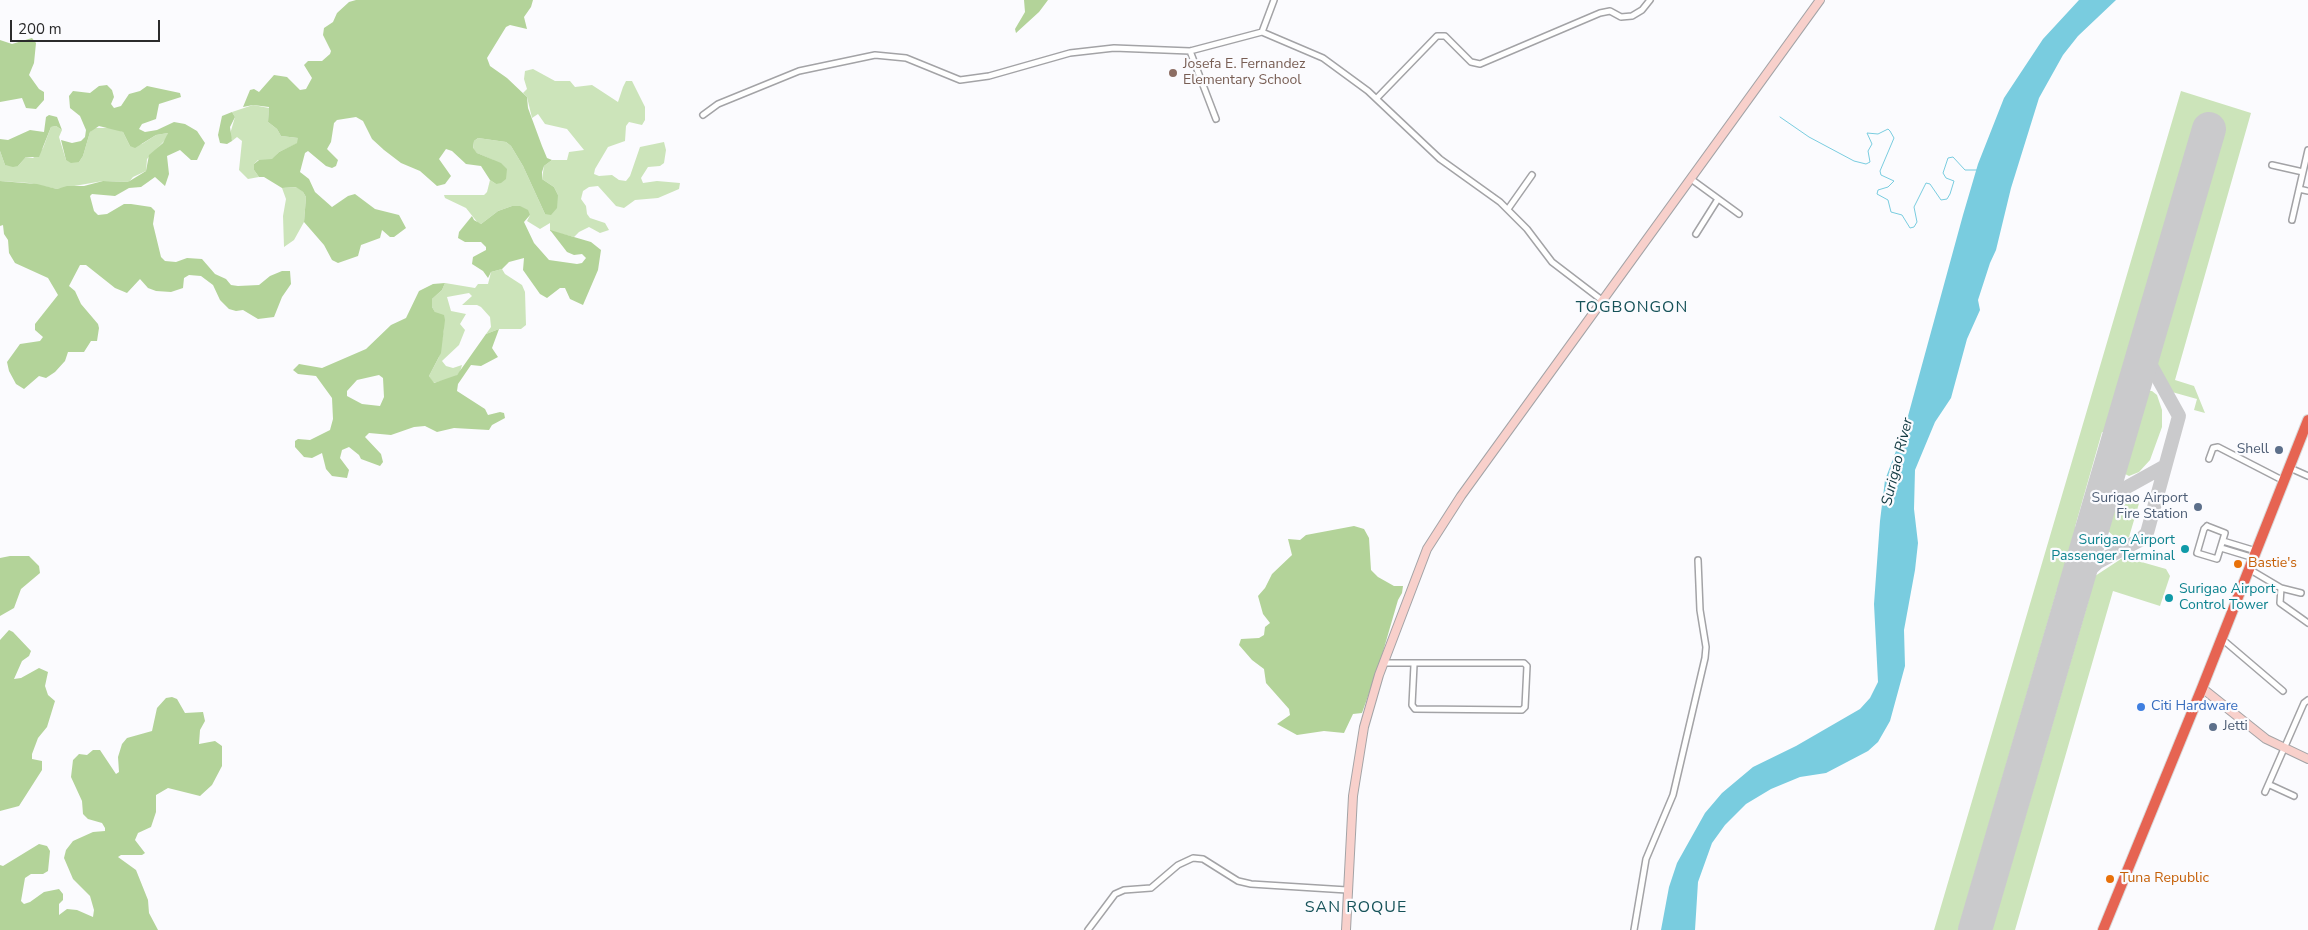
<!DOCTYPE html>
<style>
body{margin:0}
#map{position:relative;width:2308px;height:930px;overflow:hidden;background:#fbfbfe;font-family:"Nunito Sans",sans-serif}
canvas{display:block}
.scale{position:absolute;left:10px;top:20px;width:150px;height:22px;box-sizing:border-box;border:2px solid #2b2b2c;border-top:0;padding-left:6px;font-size:15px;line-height:18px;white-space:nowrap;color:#2b2b2c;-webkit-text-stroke:4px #fbfbfe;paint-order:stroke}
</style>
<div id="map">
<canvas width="2308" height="930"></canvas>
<div class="scale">200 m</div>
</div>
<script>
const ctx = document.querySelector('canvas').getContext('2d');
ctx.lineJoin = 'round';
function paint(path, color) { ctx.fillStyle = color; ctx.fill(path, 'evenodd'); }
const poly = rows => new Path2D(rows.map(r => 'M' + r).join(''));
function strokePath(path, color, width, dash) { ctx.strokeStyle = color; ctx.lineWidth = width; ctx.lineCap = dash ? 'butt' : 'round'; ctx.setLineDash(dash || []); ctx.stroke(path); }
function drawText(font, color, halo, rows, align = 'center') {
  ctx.font = font + ' "Nunito Sans",sans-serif'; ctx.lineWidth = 4.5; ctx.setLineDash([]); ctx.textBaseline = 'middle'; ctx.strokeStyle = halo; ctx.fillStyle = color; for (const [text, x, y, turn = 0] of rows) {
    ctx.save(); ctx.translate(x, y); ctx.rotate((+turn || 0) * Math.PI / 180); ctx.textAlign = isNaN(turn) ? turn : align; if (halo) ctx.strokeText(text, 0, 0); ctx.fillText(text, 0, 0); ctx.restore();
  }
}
const green = poly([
 [533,69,555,81,570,81,575,87,592,85,618,102,623,87,626,81,632,81,645,107,645,120,642,125,629,122,626,126,625,141,608,147,595,169,594,174,599,176,612,175,619,180,626,181,630,176,640,147,664,142,666,150,664,163,660,166,648,167,641,178,643,183,657,181,680,183,679,189,658,198,635,200,624,208,616,206,598,186,589,187,583,191,581,199,586,206,587,214,590,218,605,223,609,230,600,233,589,227,579,232,574,237,550,231,550,223,540,229,527,221,530,215,512,206,498,211,481,224,478,223,466,208,445,198,444,195,484,195,487,192,490,180,496,184,493,160,477,153,473,149,474,141,478,138,506,142,511,146,523,166,545,214,558,195,554,187,542,179,544,166,552,160,567,160,569,152,584,150,567,129,545,124,538,114,532,118,527,97,523,93,527,89,524,79,525,71],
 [2181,91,2251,113,2175,380,2194,386,2205,413,2194,410,2197,399,2172,392,2154,359,2221,133,2196,125,2106,433,2102,432,2075,527,2080,529,2062,591,2057,590,1958,930,1934,930],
 [253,105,269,108,268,122,277,129,281,136,298,138,298,143,279,152,272,160,258,160,254,164,254,170,259,177,248,179,239,170,242,141,237,137,232,141,230,134,235,117,232,112],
 [56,126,62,130,59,137,66,160,79,162,83,156,90,132,94,128,113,128,123,132,130,146,142,144,156,135,168,133,167,138,147,159,146,171,133,177,129,182,103,181,57,189,29,183,0,181,0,151,5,165,18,166,26,157,33,158,43,148,51,127],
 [297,187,303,192,306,197,304,222,294,240,284,247,283,216,286,199,282,188],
 [502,269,505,274,522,285,525,292,526,325,521,329,499,329,486,334,491,327,490,317,481,307,477,305,462,305,472,296,469,293,447,297,451,311,466,314,460,324,465,330,459,345,442,361,446,366,453,368,462,365,460,372,454,378,433,383,429,376,439,357,444,328,432,307,432,299,442,290,445,283,475,288,478,284,488,284,491,272],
 [2147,391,2152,391,2157,395,2162,410,2162,427,2150,460,2139,472,2129,476,2125,474,2134,442,2131,441],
 [2129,493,2137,496,2140,500,2129,537,2124,540,2116,538,2108,531,2117,500],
 [2124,557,2166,569,2170,576,2160,606,2113,591,2015,930,1992,930,2089,599,2084,597,2087,588,2091,589,2095,576]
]);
const forest = poly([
 [356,0,533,0,531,7,524,17,527,29,510,25,506,27,487,58,490,66,507,78,527,97,528,108,542,146,547,158,552,160,544,166,542,172,542,179,554,187,558,195,557,208,551,215,545,214,523,166,511,146,506,142,478,138,474,141,473,148,477,153,501,163,507,169,506,179,501,183,496,184,490,180,481,166,466,164,452,151,446,149,439,159,451,176,445,184,437,186,420,171,401,163,384,150,372,139,363,121,356,117,337,120,334,123,331,142,327,149,338,160,336,166,332,168,326,166,308,151,305,153,300,172,309,179,315,192,332,207,348,196,355,194,375,209,399,215,406,228,394,237,390,237,382,230,380,238,361,245,358,256,338,263,332,260,324,245,304,222,306,197,303,192,296,187,282,188,264,177,259,177,254,170,254,164,259,160,272,159,279,152,297,143,298,138,281,136,277,129,268,122,269,107,253,105,243,107,250,90,254,89,259,92,274,75,287,77,300,90,306,89,312,78,304,65,308,61,322,61,330,54,331,51,323,35,324,28,333,22,337,13,349,2],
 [1024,0,1048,0,1039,12,1016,33,1015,29,1025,12],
 [32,38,36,43,34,63,29,75,39,89,44,92,44,100,36,109,26,108,22,98,0,102,0,40,12,44],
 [107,85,112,90,114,97,111,104,114,108,121,106,129,94,140,91,147,86,180,93,181,97,159,104,156,119,142,124,139,129,145,132,157,130,174,122,185,124,197,131,205,143,197,160,191,160,180,150,167,156,169,174,165,186,155,177,141,187,129,188,115,196,92,194,90,196,94,211,98,215,107,214,124,204,131,204,151,207,155,211,153,224,161,257,165,261,176,262,187,258,202,259,215,274,226,279,231,285,238,286,259,285,270,276,282,271,290,271,291,284,282,297,274,317,258,319,243,310,236,311,229,309,220,300,213,285,201,276,189,275,184,278,183,288,171,292,156,291,148,288,140,279,127,293,115,288,86,265,80,265,69,286,75,291,81,304,98,324,99,328,97,341,91,341,84,352,68,352,65,361,55,372,46,378,39,376,24,389,16,384,9,371,7,362,20,344,40,341,43,337,35,330,35,324,58,295,48,278,15,263,9,253,8,240,4,234,3,225,0,226,0,181,37,184,57,189,67,186,84,186,103,181,128,182,146,171,149,155,163,143,168,133,156,135,135,148,130,146,123,132,99,126,90,132,83,156,79,162,71,163,66,160,61,140,72,143,81,141,85,137,86,130,80,116,70,108,69,96,73,91,90,93,99,86],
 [232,112,235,117,230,127,232,141,227,144,220,143,218,135,222,116],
 [49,115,57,117,62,130,56,126,51,127,39,157,26,157,18,166,13,167,5,165,0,151,0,139,8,140,30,130,44,132,46,117],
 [512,206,520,206,528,210,530,215,524,222,534,243,549,260,577,264,582,263,586,258,582,254,574,255,567,252,550,230,591,242,601,250,598,270,583,305,570,299,565,288,560,288,547,298,540,294,523,270,524,258,509,262,502,269,491,272,488,278,483,271,472,264,473,257,486,250,486,247,481,242,465,242,458,238,459,232,472,216,474,220,481,224,498,211],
 [445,283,442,290,432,299,432,307,435,312,444,315,445,320,441,353,429,376,434,383,457,375,486,334,499,329,492,348,498,357,481,366,471,365,458,384,457,391,485,409,488,415,500,412,504,413,505,418,492,425,489,430,454,428,437,432,425,426,414,427,391,435,369,433,365,437,381,454,383,462,380,466,361,459,359,455,349,447,342,450,340,458,349,470,347,478,332,476,326,469,322,453,312,458,304,457,295,447,295,441,298,439,310,440,330,430,333,419,332,398,316,376,298,374,293,370,299,364,322,368,366,349,391,325,406,318,419,291,433,284],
 [379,375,383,378,384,397,380,406,362,404,347,396,347,391,357,380],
 [1354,526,1364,529,1369,538,1371,570,1378,577,1394,586,1403,586,1402,593,1398,600,1380,662,1362,713,1353,714,1344,733,1324,731,1297,735,1277,724,1290,715,1289,709,1266,683,1264,669,1252,660,1239,645,1241,639,1259,638,1264,635,1265,627,1270,623,1263,614,1258,596,1265,588,1272,574,1292,555,1288,539,1300,540,1306,535],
 [10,556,29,556,39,566,40,573,21,589,14,608,0,616,0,558],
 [9,630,13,632,31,651,29,656,22,661,14,679,21,678,39,668,48,672,45,686,48,695,55,701,47,727,38,738,32,754,32,759,42,761,42,770,19,806,0,811,0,640],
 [172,697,177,699,185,713,203,712,205,721,200,730,199,744,215,741,222,746,222,766,212,785,200,796,168,788,156,795,156,812,151,827,138,833,135,840,145,853,142,855,121,855,118,857,136,870,148,900,149,913,158,930,0,930,0,865,3,866,39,844,47,846,50,851,48,871,43,874,31,874,25,878,21,901,24,904,30,902,44,892,59,889,63,894,63,900,59,904,59,915,67,909,77,910,93,917,94,910,90,896,73,879,64,858,66,850,73,841,93,832,105,831,105,828,102,823,88,819,83,814,82,801,71,777,73,760,79,754,87,755,93,750,100,750,116,774,119,772,118,757,122,744,127,738,152,731,157,708,166,698]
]);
const water = poly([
 [2079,0,2116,0,2078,36,2063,55,2039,98,2011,188,1996,250,1990,263,1978,300,1980,310,1967,339,1951,398,1935,422,1915,470,1914,509,1918,543,1915,570,1904,630,1905,666,1890,721,1878,742,1868,751,1826,773,1800,777,1771,789,1746,804,1725,825,1712,843,1698,882,1695,930,1661,930,1669,887,1677,863,1705,813,1722,793,1753,767,1796,746,1860,709,1870,698,1878,682,1874,604,1880,521,1885,480,1905,427,1963,215,1978,164,2004,98,2043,39]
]);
const stream = poly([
 [1780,117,1809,137,1854,161,1866,164,1870,162,1868,151,1872,144,1867,133,1878,134,1888,129,1890,131,1894,138,1880,171,1881,175,1894,181,1888,187,1878,190,1877,194,1888,200,1891,212,1902,215,1910,228,1914,227,1917,222,1914,207,1926,183,1930,184,1941,200,1947,199,1950,194,1954,181,1946,178,1943,173,1948,158,1953,157,1965,170,1977,170]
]);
const taxiway = poly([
 [2100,502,2165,466],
 [2076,583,2098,562,2140,540,2147,533,2179,416,2144,353]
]);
const runway = poly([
 [1975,930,2209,129]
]);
const street = poly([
 [1262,32,1274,0],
 [1190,51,1216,119],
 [1377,98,1437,36,1445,36,1471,62,1480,64,1600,13,1610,11,1621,17,1632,16,1642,10,1650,0],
 [703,115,718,104,799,71,875,55,906,58,960,80,989,76,1070,53,1114,48,1190,51,1262,32,1323,58,1368,91,1440,159,1500,202,1527,229,1552,262,1603,301],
 [2272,165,2303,172],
 [1691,179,1739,214],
 [2299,189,2308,191],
 [1508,209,1532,175],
 [2292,220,2308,150],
 [1696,234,1718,199],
 [2209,459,2213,448,2218,447,2284,481],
 [2290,468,2308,476],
 [2207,526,2225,533,2217,559,2197,553,2204,529,2207,526],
 [2223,541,2256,551],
 [2221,548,2254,558],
 [2249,569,2281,588,2301,593],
 [2281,588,2280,603,2308,623],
 [2222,639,2283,691],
 [1383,663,1524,663,1527,666,1525,707,1522,710,1415,709,1412,705,1414,665],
 [2270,785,2294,796],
 [2265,792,2304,703,2308,700],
 [1088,930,1115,894,1124,890,1151,888,1178,865,1193,858,1203,859,1238,881,1251,884,1347,890],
 [1634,930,1646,859,1673,795,1705,658,1706,647,1700,610,1698,560]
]);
const secondary = poly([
 [2202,688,2266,739,2308,759],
 [1346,930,1353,796,1364,727,1379,675,1427,549,1461,496,1820,0]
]);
const highway = poly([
 [2103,930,2202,688,2308,420]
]);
const markers = [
 [1173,73,5,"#8d6e63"],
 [2279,450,5,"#5c6f8a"],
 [2198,507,5,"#5c6f8a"],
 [2185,549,5,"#0f9aa8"],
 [2238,564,5,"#e8710a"],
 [2169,598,5,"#0f9aa8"],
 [2141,707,5,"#3f7fe0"],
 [2213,727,5,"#5c6f8a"],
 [2110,879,5,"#e8710a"]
];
const educationNames = [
 ["Josefa E. Fernandez",1183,65],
 ["Elementary School",1183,81]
];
const serviceNames = [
 ["Shell",2269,450],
 ["Surigao Airport",2188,499],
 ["Fire Station",2188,515],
 ["Jetti",2223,727,"left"]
];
const cultureNames = [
 ["Surigao Airport",2175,541],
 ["Passenger Terminal",2175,557],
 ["Surigao Airport",2179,590,"left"],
 ["Control Tower",2179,606,"left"]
];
const foodNames = [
 ["Bastie's",2248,564],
 ["Tuna Republic",2120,879]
];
const shopNames = [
 ["Citi Hardware",2151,707]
];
const waterNames = [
 ["Surigao River",1898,462,-76]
];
const quarterNames = [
 ["TOGBONGON",1632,308],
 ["SAN ROQUE",1356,908]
];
paint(green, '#cce4ba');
paint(forest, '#b3d399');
paint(water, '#79ccdf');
strokePath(stream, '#79ccdf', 1);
strokePath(taxiway, '#cacacc', 14);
strokePath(runway, '#cacacc', 34);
strokePath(street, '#a3a3a6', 8);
strokePath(secondary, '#a3a3a6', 10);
strokePath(highway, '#d9d9d9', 12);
strokePath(street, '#fff', 5);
strokePath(secondary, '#f8d0cb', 8);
strokePath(highway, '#e66452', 10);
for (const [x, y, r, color] of markers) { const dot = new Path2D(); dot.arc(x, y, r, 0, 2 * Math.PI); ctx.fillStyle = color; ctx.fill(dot); strokePath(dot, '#fbfbfe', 2); }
drawText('14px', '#785e54', '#fbfbfe', educationNames, 'left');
drawText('14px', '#4e5e75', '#fbfbfe', serviceNames, 'right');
drawText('14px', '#0d838f', '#fbfbfe', cultureNames, 'right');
drawText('14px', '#c56008', '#fbfbfe', foodNames, 'left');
drawText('14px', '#366cbe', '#fbfbfe', shopNames, 'left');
drawText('italic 15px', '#123a42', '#fbfbfe', waterNames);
ctx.letterSpacing = '1px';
drawText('16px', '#165259', '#fbfbfe', quarterNames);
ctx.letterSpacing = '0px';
</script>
